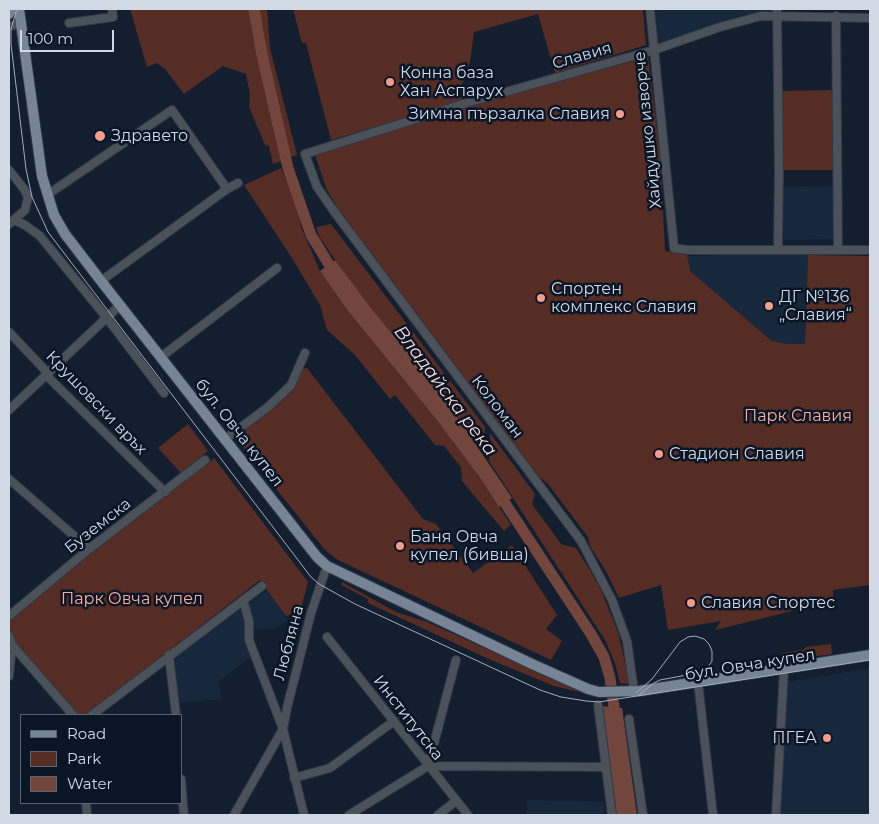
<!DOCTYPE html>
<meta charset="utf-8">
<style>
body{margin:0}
#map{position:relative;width:879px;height:824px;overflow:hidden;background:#131e2f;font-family:Montserrat,sans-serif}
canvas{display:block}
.frame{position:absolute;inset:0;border:10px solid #d1d9e4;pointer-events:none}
.legend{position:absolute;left:20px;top:714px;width:162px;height:90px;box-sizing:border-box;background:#0a1525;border:1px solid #5a6371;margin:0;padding:6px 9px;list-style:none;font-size:15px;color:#d1d9e4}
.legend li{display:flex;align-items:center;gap:10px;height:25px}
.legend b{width:25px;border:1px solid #5a6371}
.scale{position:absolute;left:20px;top:30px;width:94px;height:22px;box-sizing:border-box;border:2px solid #d1d9e4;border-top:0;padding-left:6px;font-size:15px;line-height:18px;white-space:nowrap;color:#d1d9e4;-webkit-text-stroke:4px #0a1525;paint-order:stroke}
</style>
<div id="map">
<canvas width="879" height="824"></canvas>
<div class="frame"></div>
<ul class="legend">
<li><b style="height:6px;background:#778495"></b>Road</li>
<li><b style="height:14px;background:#562d25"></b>Park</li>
<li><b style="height:14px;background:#73463d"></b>Water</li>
</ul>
<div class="scale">100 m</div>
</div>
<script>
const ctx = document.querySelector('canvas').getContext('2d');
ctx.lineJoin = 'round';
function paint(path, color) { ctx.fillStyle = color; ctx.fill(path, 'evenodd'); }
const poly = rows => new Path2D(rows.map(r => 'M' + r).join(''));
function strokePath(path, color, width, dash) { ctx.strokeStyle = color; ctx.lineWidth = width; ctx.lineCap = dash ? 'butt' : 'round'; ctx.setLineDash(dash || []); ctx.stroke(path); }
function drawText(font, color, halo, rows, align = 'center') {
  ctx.font = font + ' Montserrat,sans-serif'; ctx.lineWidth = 5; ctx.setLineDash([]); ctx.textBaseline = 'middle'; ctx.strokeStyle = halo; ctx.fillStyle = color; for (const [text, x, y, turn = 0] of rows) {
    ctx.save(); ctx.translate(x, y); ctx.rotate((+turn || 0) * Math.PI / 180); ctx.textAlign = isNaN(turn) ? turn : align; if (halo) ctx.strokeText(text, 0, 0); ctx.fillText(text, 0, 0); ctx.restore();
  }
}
const built = poly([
 [656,9,773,9,773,12,758,13,658,44],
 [836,186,835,239,784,240,783,187],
 [758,254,808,255,805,344,787,344,773,341,689,271,687,256],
 [267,590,286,616,287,621,275,628,250,631,251,657,218,682,222,699,179,703,175,656],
 [870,668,870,815,781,815,787,682],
 [527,800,604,802,604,815,526,815]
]);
const green = poly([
 [130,9,251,9,259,57,281,161,273,164,269,146,265,145,249,107,250,95,246,74,223,66,184,94,165,69,157,63,147,67],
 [258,9,267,9,270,48,297,155,290,157,265,48],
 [293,9,643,9,646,45,555,73,538,14,474,32,470,62,460,91,463,101,331,140,306,43,302,43],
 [648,57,660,154,665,251,687,255,690,271,772,341,787,344,805,344,808,255,870,256,870,585,833,590,833,601,715,630,721,621,668,630,661,585,619,598,607,573,590,546,588,537,548,484,538,476,338,209,327,190,315,155,461,108],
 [834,90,836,170,782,170,781,91],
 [281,168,297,206,301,227,320,271,348,311,436,419,481,479,511,525,504,531,462,481,461,467,444,446,435,445,395,395,390,399,355,355,327,330,320,305,292,258,244,185],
 [331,224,485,427,484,454,443,396,359,294,320,238,316,227],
 [307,368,423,519,436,524,473,573,512,545,557,615,546,629,562,641,551,660,338,560,325,550,234,436,270,409,300,369],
 [188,424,208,451,181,473,158,448],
 [490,433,535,494,532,504,561,544,576,548,590,570,601,590,618,632,630,684,620,683,615,663,605,640,489,461],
 [214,458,308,582,300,612,286,616,260,580,86,715,76,715,15,643,9,628,9,622,93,550],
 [342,582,396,612,427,622,584,693,554,686,491,660,368,603,368,599,341,585],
 [831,644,832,654,781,661,781,653,803,650,806,647]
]);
const water = poly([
 [335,260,370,307,443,396,512,498,499,507,481,479,436,419,348,311,320,271],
 [602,706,622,708,637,815,616,815]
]);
const river = poly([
 [254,9,262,55,288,168,311,235,336,276],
 [497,491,591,634,604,657,610,678,616,722]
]);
const minor = poly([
 [650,9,674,248,688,250,870,250],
 [777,9,779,171,778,250],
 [836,16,838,250],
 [69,23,113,17,112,9],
 [9,26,22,24],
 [9,170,24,189,28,197,25,210,9,224],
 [47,195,172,110,227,189],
 [14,220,25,225,40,236,106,317,164,393],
 [101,281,227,189,238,183],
 [9,332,44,369,50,379,165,492],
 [161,357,277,268],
 [9,410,120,305],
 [224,440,268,407,291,385,305,353],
 [9,479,89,549],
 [9,616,89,549,205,460],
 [9,636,12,645,73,715],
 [327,637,468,815],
 [169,655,176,715],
 [9,676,12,645],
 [698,682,713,815],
 [634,691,627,641,612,600,581,541,333,210,317,187,305,154,463,104,654,50,720,27,761,16,870,18],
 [598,705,612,815],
 [92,715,262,586],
 [629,719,643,815],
 [428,766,606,767],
 [294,778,330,768,394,721],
 [181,779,184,815],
 [86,803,87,815],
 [234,815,283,729,249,640,249,621,243,600],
 [304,815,283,729,287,708,311,613,327,566],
 [349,815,428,766,456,660],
 [438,815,456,801],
 [776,815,784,669]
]);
const major = poly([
 [19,9,42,176,54,215,65,234,101,281,317,557,327,566,532,664,588,689,599,692,639,691,870,655],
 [9,14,11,9]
]);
const tram = poly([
 [17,9,11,29,11,44,26,169,32,197,48,232,311,577,319,584,355,604,540,690,561,697,586,701,599,702,624,698,870,660],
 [636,693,652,679,680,642,688,637,695,636,704,639,709,644,712,651,712,661,708,667,703,672,660,680,654,683,639,695]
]);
const markers = [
 [390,82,5,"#f49d8b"],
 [620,114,5,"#f49d8b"],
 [100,136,6,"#f49d8b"],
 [541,298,5,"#f49d8b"],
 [769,306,5,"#f49d8b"],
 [659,454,5,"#f49d8b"],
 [400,546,5,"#f49d8b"],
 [691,603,5,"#f49d8b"],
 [827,738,5,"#f49d8b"]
];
const streetNames = [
 ["Славия",582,56,-16],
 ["Хайдушко изворче",648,130,-96],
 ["Крушовски връх",96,403,46],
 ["Коломан",497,407,53],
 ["бул. Овча купел",239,433,52],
 ["Буземска",98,526,-38],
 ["Любляна",289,643,-75],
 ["бул. Овча купел",750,665,-9],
 ["Институтска",408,718,52]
];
const poiNames = [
 ["Конна база",400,73],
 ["Хан Аспарух",400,91],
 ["Зимна пързалка Славия",610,114,"right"],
 ["Здравето",111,136],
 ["Спортен",551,289],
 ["комплекс Славия",551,307],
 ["ДГ №136",779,297],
 ["„Славия“",779,315],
 ["Стадион Славия",669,454],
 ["Баня Овча",410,537],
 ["купел (бивша)",410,555],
 ["Славия Спортес",701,603],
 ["ПГЕА",817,738,"right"]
];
const parkNames = [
 ["Парк Славия",798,416],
 ["Парк Овча купел",132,599]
];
const waterNames = [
 ["Владайска река",445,391,53]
];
paint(built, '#18283c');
paint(green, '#562d25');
paint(water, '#73463d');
strokePath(river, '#73463d', 11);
strokePath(minor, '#2e3848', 10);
strokePath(major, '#2e3848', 12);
strokePath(minor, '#4b5159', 8);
strokePath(major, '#778495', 10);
strokePath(tram, '#a4adb9', 1);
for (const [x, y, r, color] of markers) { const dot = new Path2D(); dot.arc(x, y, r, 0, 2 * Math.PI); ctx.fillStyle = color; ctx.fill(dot); strokePath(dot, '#0a1525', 2); }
drawText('16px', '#d1d9e4', '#0a1525', streetNames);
drawText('16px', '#d1d9e4', '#0a1525', poiNames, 'left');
drawText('16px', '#fcae9e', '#0a1525', parkNames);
drawText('italic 18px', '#fcdbd4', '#0a1525', waterNames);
</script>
